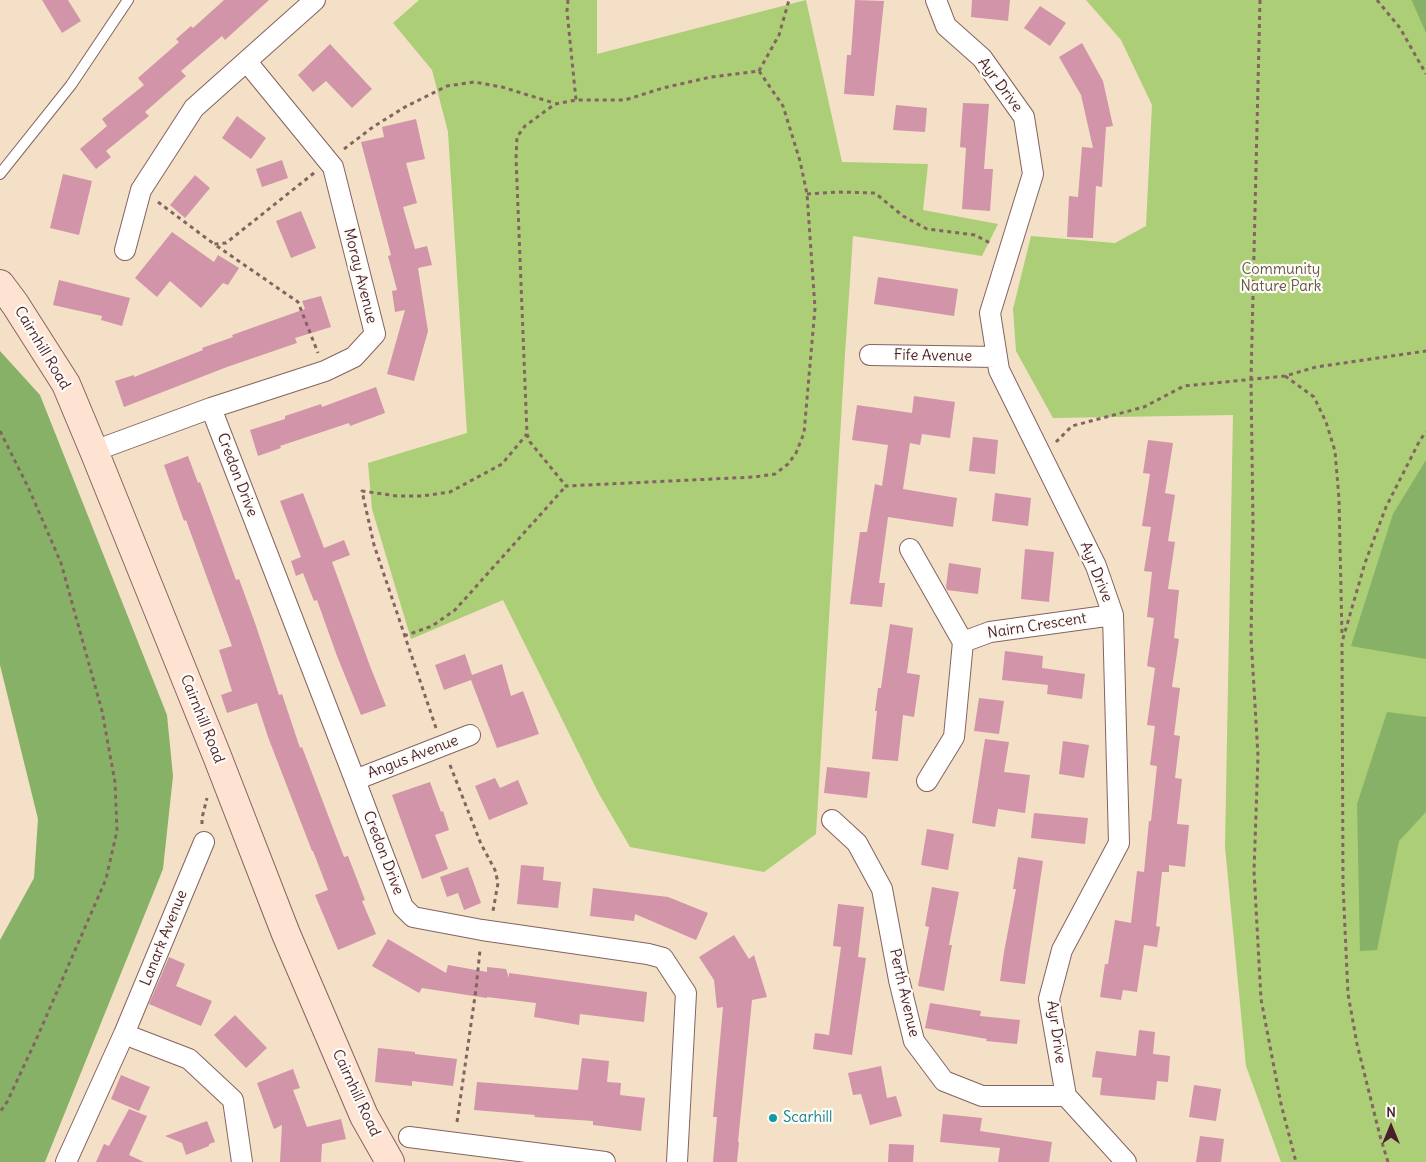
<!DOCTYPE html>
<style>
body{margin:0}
#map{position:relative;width:1426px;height:1162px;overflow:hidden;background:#f3e0c6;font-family:Delius,sans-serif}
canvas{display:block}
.north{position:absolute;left:1366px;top:1102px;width:50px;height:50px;-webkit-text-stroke:4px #fdfcf7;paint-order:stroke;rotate:0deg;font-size:14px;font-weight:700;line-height:20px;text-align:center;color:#4a1f2b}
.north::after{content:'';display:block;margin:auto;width:18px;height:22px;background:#4a1f2b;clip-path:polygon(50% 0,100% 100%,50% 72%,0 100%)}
</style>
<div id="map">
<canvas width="1426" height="1162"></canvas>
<div class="north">N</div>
</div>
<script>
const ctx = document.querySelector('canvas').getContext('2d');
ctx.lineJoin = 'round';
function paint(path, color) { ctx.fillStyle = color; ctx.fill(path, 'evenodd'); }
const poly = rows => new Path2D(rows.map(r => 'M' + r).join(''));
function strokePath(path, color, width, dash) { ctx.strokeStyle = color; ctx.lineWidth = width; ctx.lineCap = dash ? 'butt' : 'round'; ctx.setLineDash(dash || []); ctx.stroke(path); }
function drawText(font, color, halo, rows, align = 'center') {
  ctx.font = font + ' Delius,sans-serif'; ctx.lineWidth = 4.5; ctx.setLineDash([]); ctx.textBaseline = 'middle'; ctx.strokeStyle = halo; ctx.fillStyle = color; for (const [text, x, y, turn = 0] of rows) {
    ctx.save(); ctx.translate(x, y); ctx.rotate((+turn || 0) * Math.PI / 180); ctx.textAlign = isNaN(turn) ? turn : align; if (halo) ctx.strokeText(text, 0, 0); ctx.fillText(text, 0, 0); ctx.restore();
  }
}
const green = poly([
 [419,0,597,0,597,54,806,0,842,162,928,164,923,210,998,224,982,256,853,236,845,354,816,834,764,872,630,847,599,794,503,600,411,639,372,509,368,463,467,433,448,132,432,70,393,23],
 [1086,0,1426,0,1426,1162,1281,1162,1246,1066,1225,847,1233,415,1053,418,1016,351,1013,309,1031,236,1115,243,1146,226,1152,105,1121,40]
]);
const forest = poly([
 [1411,0,1426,0,1426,33,1412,1],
 [0,351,40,395,167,715,173,776,163,869,45,1162,0,1162,0,940,34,878,38,819,0,665],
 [1426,460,1426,659,1351,646,1393,514],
 [1387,712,1426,717,1426,812,1399,841,1377,950,1360,951,1357,804]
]);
const building = poly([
 [42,0,68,0,81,21,62,33],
 [224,0,269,0,225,40,222,36,181,71,186,76,145,112,149,116,106,151,111,157,96,169,80,149,107,126,102,119,144,85,138,78,179,42,176,39,191,26,193,28],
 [855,0,884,1,874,96,844,94,847,55,851,55],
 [972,0,1010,0,1008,21,971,17],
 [1040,6,1066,23,1050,46,1024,28],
 [1082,43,1103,81,1113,126,1106,127,1102,187,1096,186,1093,238,1067,237,1069,196,1078,197,1082,147,1093,148,1081,95,1059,57],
 [330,44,372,89,352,108,326,81,313,92,298,75],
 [963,103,989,104,984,169,993,169,990,211,962,209,966,148,960,147],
 [896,105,927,108,925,132,893,130],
 [237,116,266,138,251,159,222,138],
 [416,119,425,159,406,163,417,203,403,207,415,249,427,246,432,265,418,268,428,331,414,381,387,374,405,310,395,312,392,291,397,290,388,256,391,255,361,142,384,137,382,127],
 [282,160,288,178,262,187,256,169],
 [63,174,92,181,79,235,50,228],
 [195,175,210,188,185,218,170,205],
 [301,211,316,248,291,258,276,221],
 [172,232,214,262,218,255,239,268,228,285,223,283,201,308,170,281,157,297,135,278],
 [878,277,958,289,954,316,874,304],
 [59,280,130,298,122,326,101,320,102,316,53,305],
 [321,296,331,327,295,338,297,343,227,367,124,407,115,381,134,375,134,377,203,350,202,348,233,337,232,335,305,309,302,301],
 [376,387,385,413,350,426,349,423,280,446,281,448,258,456,250,430,285,419,285,416,321,404,322,407],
 [914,396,955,402,950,438,922,434,920,445,910,443,903,489,957,498,953,527,888,517,879,583,885,583,882,607,850,604,860,532,867,532,875,484,882,486,888,445,852,440,857,405,912,413],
 [973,437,998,440,995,474,969,471],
 [1148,440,1173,443,1165,493,1175,495,1168,541,1175,542,1168,589,1179,590,1174,638,1179,639,1172,687,1180,688,1174,735,1180,736,1175,778,1182,779,1177,824,1189,825,1185,867,1169,865,1169,872,1162,872,1156,926,1160,927,1157,947,1144,945,1137,992,1123,990,1121,1000,1100,997,1105,964,1108,964,1115,920,1131,923,1137,871,1144,872,1149,821,1151,821,1157,766,1150,765,1155,726,1147,725,1155,668,1147,666,1154,618,1147,617,1152,572,1144,571,1151,527,1142,526,1150,474,1143,473],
 [188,456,198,483,200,482,236,580,239,579,255,623,279,695,282,694,300,748,302,747,344,857,348,856,365,900,362,901,376,934,338,950,315,895,328,890,313,851,312,851,268,737,257,703,227,713,221,695,232,691,219,650,232,646,186,520,184,521,164,465],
 [303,493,324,548,344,540,350,555,332,562,370,666,386,706,361,715,337,656,317,600,314,601,303,573,296,576,291,561,301,557,280,501],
 [995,493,1031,498,1028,526,992,521],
 [1025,549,1054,552,1049,602,1021,599],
 [949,563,981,568,978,594,947,590,946,587],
 [890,624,913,628,907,673,920,675,914,717,903,715,898,761,872,759,877,711,875,711,878,688,881,688],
 [1005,651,1043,656,1042,668,1085,674,1082,699,1047,694,1048,685,1002,680],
 [465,654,472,675,502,664,511,696,523,691,539,734,497,748,471,680,444,690,435,665],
 [979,698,1004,701,999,734,974,731],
 [985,739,1009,742,1004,772,1030,775,1025,813,998,809,995,827,972,823],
 [1063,741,1089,745,1084,778,1059,774],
 [827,767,870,772,867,798,824,793],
 [495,778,500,788,518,780,528,804,489,820,475,786],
 [430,782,441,812,443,811,449,830,435,835,448,869,422,879,392,795],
 [1034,813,1088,818,1085,844,1031,838],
 [927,829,954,834,948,870,921,865],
 [1018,857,1043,861,1029,955,1025,984,1000,981,1004,952,1016,889,1013,889],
 [521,865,544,867,543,880,561,882,558,908,517,904],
 [468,867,481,903,464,910,458,893,447,897,440,877],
 [932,887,959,892,949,945,952,945,944,991,918,986,929,927,925,926],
 [593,888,668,897,708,913,696,940,635,914,634,921,590,916],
 [838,904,864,907,858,957,866,958,852,1055,813,1049,815,1033,829,1035,841,947,833,946],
 [734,935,749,959,754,955,767,997,752,1000,738,1142,739,1142,737,1162,713,1162,717,1117,713,1117,723,1007,717,1008,714,980,699,957],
 [388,939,446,973,448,965,487,972,487,967,506,969,509,978,509,973,647,992,644,1022,580,1014,579,1025,534,1017,536,1003,487,997,487,998,422,988,419,993,372,966],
 [169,957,185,964,176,986,212,1001,201,1026,149,1004],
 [930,1003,981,1011,980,1016,1020,1020,1017,1044,986,1041,987,1039,925,1028],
 [235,1015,267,1048,246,1068,214,1035],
 [1139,1030,1155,1032,1153,1054,1170,1056,1168,1082,1157,1081,1155,1100,1100,1095,1102,1078,1092,1077,1096,1051,1136,1056],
 [378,1048,415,1052,415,1054,457,1059,453,1086,412,1081,412,1086,375,1082],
 [582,1058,609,1061,607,1082,621,1083,620,1095,645,1098,641,1131,593,1125,593,1121,534,1117,535,1115,474,1110,477,1082,578,1090],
 [881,1066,887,1098,896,1096,902,1116,870,1125,861,1094,853,1095,848,1073],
 [293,1069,300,1088,293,1090,307,1127,341,1119,346,1139,322,1144,321,1162,280,1162,282,1125,274,1129,257,1083],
 [121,1075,150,1087,139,1111,111,1099],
 [1194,1085,1221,1089,1216,1121,1189,1117],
 [129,1109,147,1116,129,1155,144,1162,96,1162,104,1144,109,1146],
 [943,1114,982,1118,980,1131,1052,1142,1049,1162,998,1162,1000,1148,940,1142],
 [207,1121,215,1142,209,1144,209,1146,186,1155,182,1143,165,1136],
 [1200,1136,1224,1139,1221,1162,1196,1162],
 [889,1144,914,1145,913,1162,888,1162]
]);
const path = poly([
 [568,0,567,11,576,100],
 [1260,0,1251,379,1253,524,1251,637,1258,756,1254,871,1261,999,1281,1104,1296,1162],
 [1377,0,1400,28,1426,74],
 [759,71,783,106,800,161,807,194,815,308,804,433,796,453,788,464,775,474,754,477,566,486,530,442,527,434,516,158,517,137,525,126,555,104,576,100,625,100,663,88,711,77,759,71],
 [759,71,779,35,789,0],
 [344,149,373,127,405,107,447,86,474,82,502,87,554,103],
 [314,173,226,243,214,244,298,302,318,353],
 [807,194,837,192,875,193,903,216,927,229,975,235,990,243],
 [158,202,214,244],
 [1285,376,1314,397,1326,422,1335,451,1339,499,1342,636],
 [0,431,29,489,61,563,102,711,115,782,117,831,106,879,36,1040,7,1102,0,1112],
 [1056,442,1072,426,1144,407,1184,386,1285,376,1316,367,1426,351],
 [404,636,432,626,455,610,566,486],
 [436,728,374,545,362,491,397,496,422,496,450,492,502,464,527,434],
 [450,765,481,844,495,870,498,883,493,911],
 [202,824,202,818,207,798],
 [457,1122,476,989,480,950],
 [1388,1162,1380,1136,1357,1044,1348,994,1343,885,1342,642,1365,563,1386,507,1420,440,1426,432]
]);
const lane = poly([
 [0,174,71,85,128,0]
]);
const street = poly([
 [936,0,946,26,982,58,1024,117,1033,174,990,313,999,370,1096,566,1113,615,1119,843,1062,950,1049,999,1066,1096,1126,1162],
 [125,250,141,190,194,108,315,0],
 [870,355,997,357],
 [211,408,355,780,403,907,413,917,482,930,648,954,663,958,686,993,677,1162],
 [94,451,211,408,325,371,354,357,375,334,333,167,247,62],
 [910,549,963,642,954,737,927,781],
 [963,642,990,632,1113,615],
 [355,780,470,735],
 [832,820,857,843,882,889,899,980,914,1041,944,1081,982,1096,1066,1096],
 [124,1034,204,842],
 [409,1137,605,1162],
 [66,1162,124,1034,189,1059,233,1100,242,1162]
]);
const secondary = poly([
 [0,284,15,304,66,384,94,451,217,756,286,934,364,1116,390,1162]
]);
const markers = [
 [773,1118,5,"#0f9aa8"]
];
const streetNames = [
 ["Ayr Drive",1000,85,53],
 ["Moray Avenue",360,276,76],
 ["Cairnhill Road",42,348,59],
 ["Fife Avenue",933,356,1],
 ["Credon Drive",237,475,69],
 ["Ayr Drive",1096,572,68],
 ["Nairn Crescent",1037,626,-9],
 ["Cairnhill Road",202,719,68],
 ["Angus Avenue",413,757,-21],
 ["Credon Drive",383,853,69],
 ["Lanark Avenue",164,938,-68],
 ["Perth Avenue",904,993,77],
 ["Ayr Drive",1056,1032,82],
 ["Cairnhill Road",356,1093,65]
];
const parkNames = [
 ["Community",1281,270],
 ["Nature Park",1281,287]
];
const cultureNames = [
 ["Scarhill",783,1118]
];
paint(green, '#abce77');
paint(forest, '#88b168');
paint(building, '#d194a8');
strokePath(lane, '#856361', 12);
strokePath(street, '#856361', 22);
strokePath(secondary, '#856361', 30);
strokePath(path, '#856361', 3, [4, 4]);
strokePath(lane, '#fff', 10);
strokePath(street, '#fff', 20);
strokePath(secondary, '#fee3d2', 28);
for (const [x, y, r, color] of markers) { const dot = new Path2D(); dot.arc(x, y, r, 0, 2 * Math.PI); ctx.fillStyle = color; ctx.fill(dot); strokePath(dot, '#fdfcf7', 2); }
drawText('15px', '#4a1f2b', '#fdfcf7', streetNames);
drawText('15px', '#675442', '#fdfcf7', parkNames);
drawText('15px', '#0d838f', '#fdfcf7', cultureNames, 'left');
</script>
